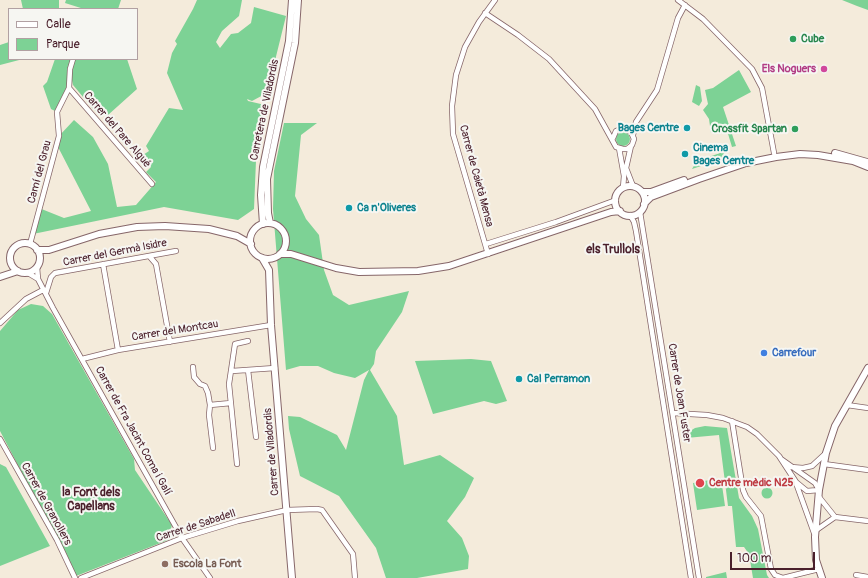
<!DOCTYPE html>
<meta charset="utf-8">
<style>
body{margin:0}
#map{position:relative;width:868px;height:578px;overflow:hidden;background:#f4ebdb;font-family:Pangolin,sans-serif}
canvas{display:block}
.legend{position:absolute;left:8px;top:8px;width:130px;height:52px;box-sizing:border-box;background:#f6f6f2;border:1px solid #b1a0a2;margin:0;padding:5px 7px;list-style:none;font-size:12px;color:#4a1f2b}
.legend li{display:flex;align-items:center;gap:8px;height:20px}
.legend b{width:20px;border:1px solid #b1a0a2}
.scale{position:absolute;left:730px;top:552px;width:85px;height:18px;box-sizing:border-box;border:2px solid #4a1f2b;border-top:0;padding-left:5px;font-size:12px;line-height:14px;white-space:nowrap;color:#4a1f2b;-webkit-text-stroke:3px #f6f6f2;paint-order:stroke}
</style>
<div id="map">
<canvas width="868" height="578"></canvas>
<ul class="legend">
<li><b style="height:5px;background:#fff"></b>Calle</li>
<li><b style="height:11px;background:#7dd295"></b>Parque</li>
</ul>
<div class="scale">100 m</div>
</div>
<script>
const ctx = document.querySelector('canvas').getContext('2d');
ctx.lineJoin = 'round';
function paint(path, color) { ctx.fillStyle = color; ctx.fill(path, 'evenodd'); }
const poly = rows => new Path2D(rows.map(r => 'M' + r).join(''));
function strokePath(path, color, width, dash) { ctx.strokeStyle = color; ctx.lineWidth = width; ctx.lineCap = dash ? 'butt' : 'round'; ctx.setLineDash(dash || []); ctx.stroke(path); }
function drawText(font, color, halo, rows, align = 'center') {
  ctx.font = font + ' Pangolin,sans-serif'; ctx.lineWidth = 4; ctx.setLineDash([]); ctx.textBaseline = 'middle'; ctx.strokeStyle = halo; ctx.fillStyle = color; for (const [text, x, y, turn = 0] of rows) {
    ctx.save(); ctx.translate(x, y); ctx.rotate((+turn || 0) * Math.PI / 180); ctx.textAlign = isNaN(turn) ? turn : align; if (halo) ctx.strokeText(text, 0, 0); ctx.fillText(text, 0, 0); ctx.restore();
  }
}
const green = poly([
 [21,0,59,0,59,9,23,9],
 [66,0,121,0,118,9,84,9,65,3],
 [197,0,242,0,239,16,222,31,216,42,220,48,231,34,238,33,251,23,254,7,286,16,267,93,252,101,247,99,248,101,265,105,257,136,254,209,238,220,164,207,33,234,39,208,64,218,91,211,57,145,59,136,74,120,93,137,108,164,117,207,136,205,156,182,146,172,151,167,143,155,149,151,146,146,169,108,183,110,167,73,172,53,177,44,175,41,193,9],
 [842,0,868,0,868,10,857,6],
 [9,42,9,59,23,59,0,65,0,45],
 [55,59,127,59,137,89,108,115,94,110,73,85,70,71,69,88,57,112,51,109,43,86,47,82],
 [739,70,751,92,723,107,736,146,732,147,726,127,711,133,709,119,703,110,708,104,705,90,713,88],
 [696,85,700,87,702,101,699,106,692,102],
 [284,123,317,123,301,135,295,196,306,219,319,235,324,270,333,295,349,305,409,291,402,312,376,351,374,364,370,370,397,416,404,465,440,455,474,478,465,497,447,521,462,538,469,556,468,569,417,578,386,578,376,548,339,496,300,476,289,429,288,416,300,417,337,435,346,450,364,380,369,370,355,378,334,373,318,366,300,366,286,370,273,209,274,171],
 '616 139a7 7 0 1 1 14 0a7 7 0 1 1-14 0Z',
 [723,152,725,158,692,169,697,161],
 [31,304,43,306,52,314,134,459,135,470,172,525,168,540,76,576,0,431,0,331,18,310],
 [471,359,491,361,507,401,496,404,484,401,433,414,415,361],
 [705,426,727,428,739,498,752,516,758,529,767,575,769,578,753,578,749,554,744,547,736,547,732,506,728,506,719,435,686,438,687,433,695,428],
 [0,464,6,467,50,546,0,566],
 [721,478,725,506,697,510,693,483],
 '761.5 493a5.5 5.5 0 1 1 11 0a5.5 5.5 0 1 1-11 0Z',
 [726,572,727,578,706,578,706,577]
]);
const street = poly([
 [678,0,703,19,752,69,762,88,774,153],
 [485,13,518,35,549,59,595,109,616,147,623,149,627,149,632,145,634,139,631,132,623,128,616,131,613,138],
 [69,88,152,184],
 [633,135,636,122,657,90,678,18,685,5],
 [631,146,626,168,633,186],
 [619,148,624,176,623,188],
 [640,212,699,578],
 [630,215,634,222,636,231,691,578],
 [30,244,59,136,57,112,69,88,70,69,73,59],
 [486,244,556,222,616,200],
 [488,254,453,134,452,106,456,75,465,47,479,22,495,0],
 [150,257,156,264,170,342],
 [103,264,118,350],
 [37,267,38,279,53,308,182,538,210,578],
 [28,273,38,279],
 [46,293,51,277,55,273,176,251],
 [0,323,26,299,43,290],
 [82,359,118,350,271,325],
 [193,367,194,377,200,384,205,386,208,393,210,405,209,415,213,448],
 [248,370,256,437],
 [232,371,275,368],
 [210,405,231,403],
 [847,405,868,408],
 [673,413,707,415,723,418,747,427,757,434,779,456,796,482,802,487,807,491,819,490,815,483,781,459],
 [732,421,743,490,746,497,761,516,771,569,775,575,783,578,819,569],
 [0,439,57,540,75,578],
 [237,464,229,384,235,344,248,341],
 [824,464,868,470],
 [791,467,803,468,812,466,825,454],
 [796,483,814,533],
 [819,497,835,517,868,521],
 [815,531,835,517],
 [856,575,868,577],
 [81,578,182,538,238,521,287,510,317,509,322,510,353,554,355,578]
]);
const secondary = poly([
 [835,153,867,162],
 '615 201a15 15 0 1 1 30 0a15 15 0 1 1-30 0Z',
 [642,192,651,192,684,180],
 [644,204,651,197,699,179,746,163,776,157,800,154,818,155,853,161,868,167],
 [270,223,268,213,267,179,295,43,298,0],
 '250 241a18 18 0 1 1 36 0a18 18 0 1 1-36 0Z',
 [263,224,261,195,263,167,289,41,292,0],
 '10 258a15 15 0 1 1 30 0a15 15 0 1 1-30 0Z',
 [37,250,49,250,99,234,137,227,165,226,209,229,237,236,251,244],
 [280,254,291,254,336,268,359,272,418,271,449,266,611,212,620,211],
 [262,258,269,270,271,325,292,578],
 [0,277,18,271],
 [822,578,816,560,815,537,819,490,826,453,835,426,868,368]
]);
const markers = [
 [793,39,4,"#2e9e5b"],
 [824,69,4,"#d1479c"],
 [687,128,4,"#0f9aa8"],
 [795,129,4,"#2e9e5b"],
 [685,154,4,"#0f9aa8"],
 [349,208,4,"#0f9aa8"],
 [764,353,4,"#3f7fe0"],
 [519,379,4,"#0f9aa8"],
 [700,483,5,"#e0444e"],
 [165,564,4,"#8d6e63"]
];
const leisureNames = [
 ["Cube",801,39],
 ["Crossfit Spartan",787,129,"right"]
];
const hotelNames = [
 ["Els Noguers",816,69]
];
const streetNames = [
 ["Carretera de Viladordis",265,110,-78],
 ["Carrer del Pare Algué",117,130,49],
 ["Camí del Grau",40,172,-75],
 ["Carrer de Caietà Mensa",476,176,75],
 ["Carrer del Germà Isidre",115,253,-11],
 ["Carrer del Montcau",175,331,-9],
 ["Carrer de Joan Fuster",679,393,81],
 ["Carrer de Fra Jacint Coma i Galí",133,431,61],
 ["Carrer de Viladordis",272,452,-95],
 ["Carrer de Granollers",46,504,61],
 ["Carrer de Sabadell",196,526,-18]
];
const cultureNames = [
 ["Bages Centre",679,128,"right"],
 ["Cinema",693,148],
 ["Bages Centre",693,161],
 ["Ca n'Oliveres",357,208],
 ["Cal Perramon",527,379]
];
const shopNames = [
 ["Carrefour",772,353]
];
const healthNames = [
 ["Centre mèdic N25",709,483]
];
const educationNames = [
 ["Escola La Font",173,564]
];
const neighbourhoodNames = [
 ["els Trullols",613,250],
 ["la Font dels",91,493],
 ["Capellans",91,507]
];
paint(green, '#7dd295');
strokePath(street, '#866669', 6);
strokePath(secondary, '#866669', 8);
strokePath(street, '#fff', 4.5);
strokePath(secondary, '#fff', 6);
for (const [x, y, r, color] of markers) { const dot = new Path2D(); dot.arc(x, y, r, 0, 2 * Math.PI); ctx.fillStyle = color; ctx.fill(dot); strokePath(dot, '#f6f6f2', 1.5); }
drawText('bold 11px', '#27864d', '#f6f6f2', leisureNames, 'left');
drawText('bold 11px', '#b23c85', '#f6f6f2', hotelNames, 'right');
drawText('11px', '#4a1f2b', '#f6f6f2', streetNames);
drawText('bold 11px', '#0d838f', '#f6f6f2', cultureNames, 'left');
drawText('bold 11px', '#366cbe', '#f6f6f2', shopNames, 'left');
drawText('bold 11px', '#be3a42', '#f6f6f2', healthNames, 'left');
drawText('bold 11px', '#785e54', '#f6f6f2', educationNames, 'left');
drawText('bold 12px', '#4a1f2b', '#f6f6f2', neighbourhoodNames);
</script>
